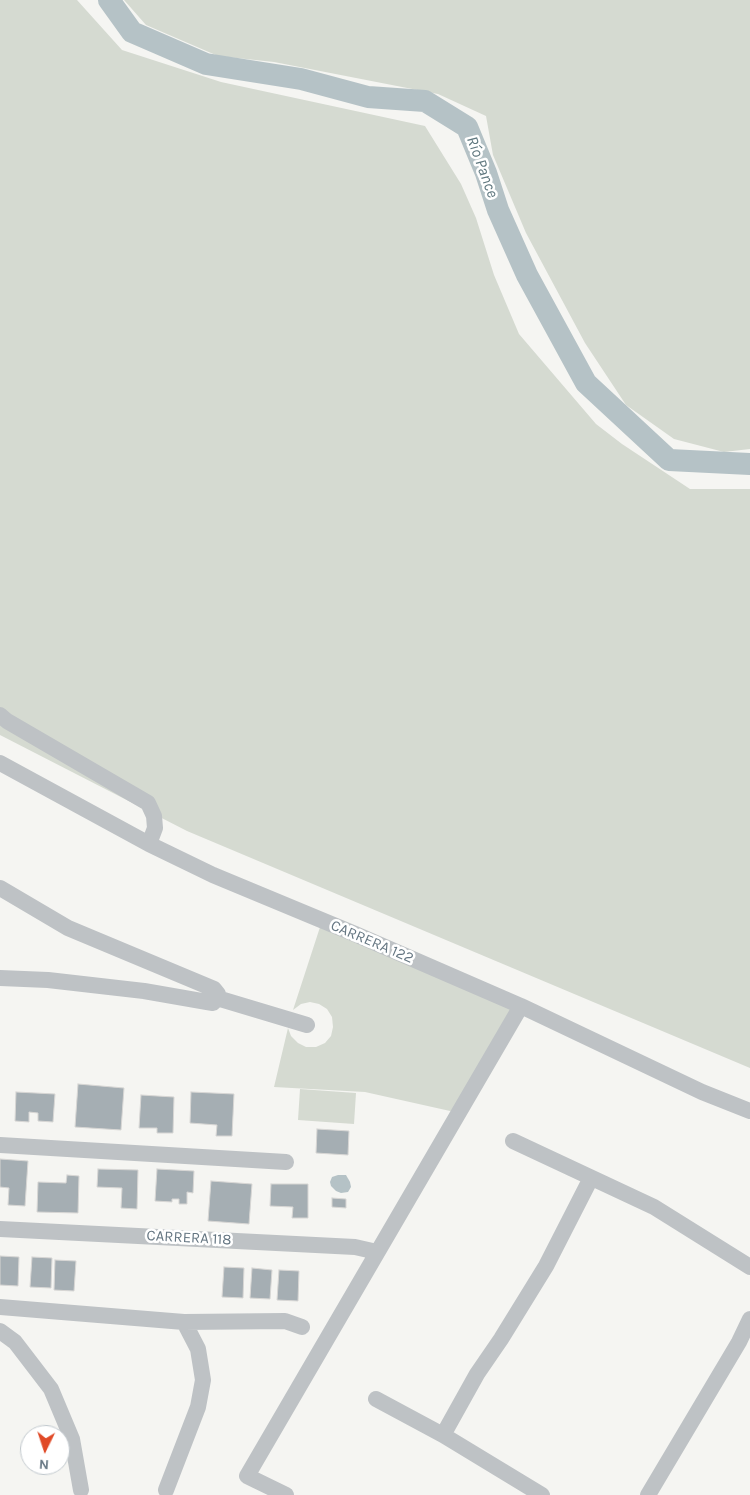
<!DOCTYPE html>
<meta charset="utf-8">
<style>
body{margin:0}
#map{position:relative;width:750px;height:1495px;overflow:hidden;background:#f5f5f2;font-family:Karla,sans-serif}
canvas{display:block}
.north{position:absolute;left:20px;top:1425px;width:50px;height:50px;box-sizing:border-box;background:#fff;border:1px solid #c1c8cd;border-radius:50%;rotate:184deg;font-size:14px;font-weight:700;line-height:20px;text-align:center;color:#657682}
.north::after{content:'';display:block;margin:auto;width:18px;height:22px;background:#e04a27;clip-path:polygon(50% 0,100% 100%,50% 72%,0 100%)}
</style>
<div id="map">
<canvas width="750" height="1495"></canvas>
<div class="north">N</div>
</div>
<script>
const ctx = document.querySelector('canvas').getContext('2d');
ctx.lineJoin = 'round';
function paint(path, color) { ctx.fillStyle = color; ctx.fill(path, 'evenodd'); }
const poly = rows => new Path2D(rows.map(r => 'M' + r).join(''));
function strokePath(path, color, width, dash) { ctx.strokeStyle = color; ctx.lineWidth = width; ctx.lineCap = dash ? 'butt' : 'round'; ctx.setLineDash(dash || []); ctx.stroke(path); }
function drawText(font, color, halo, rows, align = 'center') {
  ctx.font = font + ' Karla,sans-serif'; ctx.lineWidth = 5; ctx.setLineDash([]); ctx.textBaseline = 'middle'; ctx.strokeStyle = halo; ctx.fillStyle = color; for (const [text, x, y, turn = 0] of rows) {
    ctx.save(); ctx.translate(x, y); ctx.rotate((+turn || 0) * Math.PI / 180); ctx.textAlign = isNaN(turn) ? turn : align; if (halo) ctx.strokeText(text, 0, 0); ctx.fillText(text, 0, 0); ctx.restore();
  }
}
const green = poly([
 [0,0,77,0,122,50,221,82,425,126,461,184,476,218,494,275,519,334,596,424,622,444,690,489,750,489,750,1068,187,831,0,735],
 [124,0,750,0,750,449,724,452,674,439,626,405,585,343,526,233,493,155,486,116,438,94,274,62,218,56,146,25],
 [322,921,521,1006,459,1113,365,1092,274,1087,288,1028,291,1036,298,1043,306,1047,316,1047,325,1043,331,1036,333,1027,332,1017,327,1009,319,1004,310,1002,301,1004,293,1010],
 [300,1089,356,1093,354,1124,298,1120]
]);
const water = poly([
 [338,1175,346,1175,350,1182,351,1187,348,1192,341,1193,336,1191,331,1186,330,1182,332,1177]
]);
const river = poly([
 [109,0,132,32,206,64,301,79,368,97,425,101,467,127,486,173,498,210,527,275,586,383,669,460,750,464]
]);
const building = poly([
 [78,1084,124,1088,121,1130,75,1127,78,1084],
 [16,1092,55,1094,53,1122,38,1121,38,1113,29,1112,29,1122,15,1121,16,1092],
 [191,1092,234,1094,232,1136,216,1136,217,1125,190,1123,191,1092],
 [141,1095,174,1097,173,1133,157,1133,157,1128,139,1128,141,1095],
 [317,1129,349,1131,348,1155,316,1153,317,1129],
 [0,1159,28,1161,25,1206,8,1205,9,1188,0,1187,0,1159],
 [98,1169,138,1170,137,1209,121,1208,122,1188,97,1187,98,1169],
 [157,1169,194,1171,193,1193,187,1192,187,1204,179,1204,179,1199,172,1199,172,1202,155,1201,157,1169],
 [67,1175,79,1176,78,1213,37,1212,38,1182,66,1183,67,1175],
 [211,1181,252,1184,249,1224,208,1221,211,1181],
 [271,1184,308,1184,308,1218,292,1218,293,1207,270,1206,271,1184],
 [332,1198,346,1199,346,1208,332,1207,332,1198],
 [0,1256,19,1257,18,1286,0,1285,0,1256],
 [32,1257,52,1258,51,1288,30,1287,32,1257],
 [55,1260,76,1261,74,1291,54,1290,55,1260],
 [224,1267,244,1268,243,1298,222,1297,224,1267],
 [252,1268,272,1270,270,1299,250,1298,252,1268],
 [279,1270,299,1271,298,1301,277,1300,279,1270]
]);
const minor = poly([
 [0,715,7,721,148,803,154,816,155,828,149,844],
 [0,763,149,844,213,875,355,934,521,1006,702,1092,750,1111],
 [0,888,68,928,214,989,218,994,217,998],
 [0,978,48,980,144,991,207,1002,213,1003,217,998],
 [217,998,307,1025],
 [513,1141,654,1207,750,1267],
 [0,1145,286,1162],
 [0,1229,355,1247,377,1252],
 [0,1307,184,1322,285,1321,302,1327],
 [0,1331,15,1342,51,1389,72,1439,81,1490],
 [376,1399,443,1435,542,1495],
 [443,1435,477,1374,501,1339,546,1266,591,1178],
 [166,1490,198,1407,203,1380,198,1349,184,1322],
 [286,1495,247,1476,521,1006],
 [648,1495,739,1342,750,1319]
]);
const streetNames = [
 ["CARRERA 122",372,942,23],
 ["CARRERA 118",189,1238,3]
];
const waterNames = [
 ["Río Pance",482,167,70]
];
paint(green, '#d5dad1');
paint(water, '#b5c2c6');
strokePath(river, '#b5c2c6', 22);
paint(building, '#a5aeb3');
strokePath(building, '#d7d6d4', 1);
strokePath(minor, '#bec2c5', 16);
drawText('15px', '#657682', '#fff', streetNames);
drawText('italic 16px', '#60787f', '#fff', waterNames);
</script>
